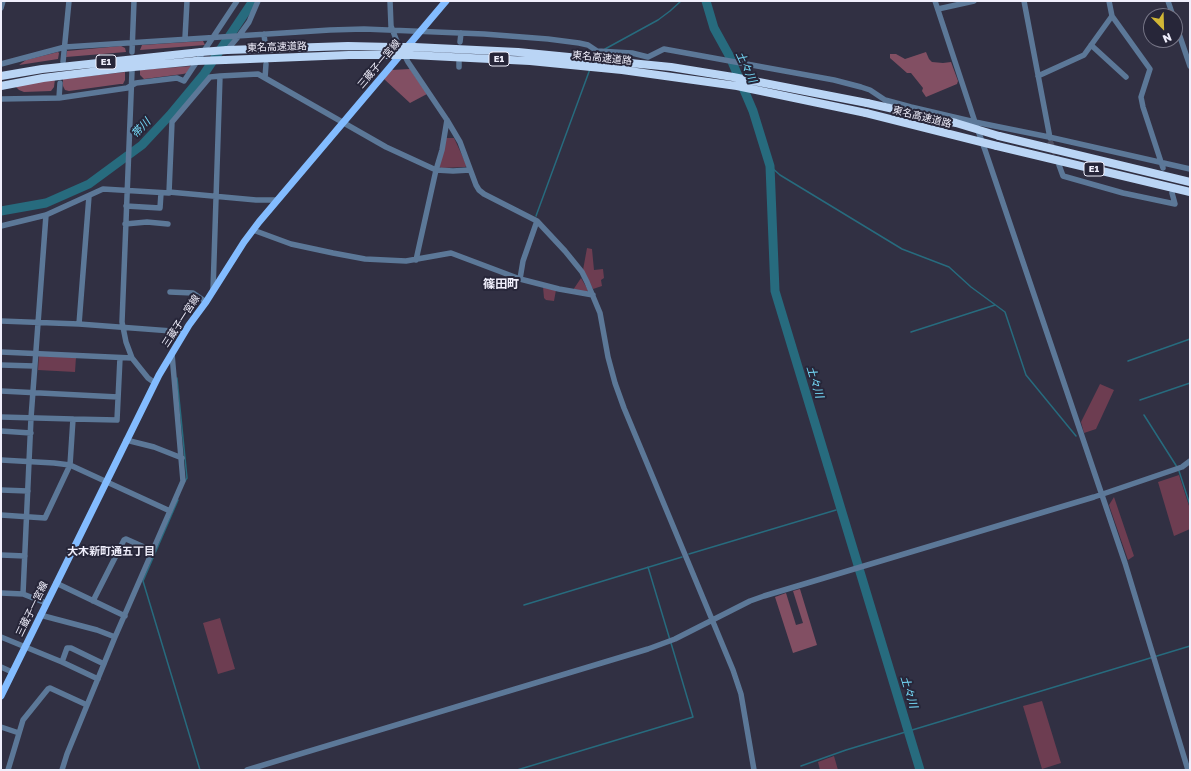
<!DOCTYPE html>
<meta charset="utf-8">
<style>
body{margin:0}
#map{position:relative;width:1191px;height:771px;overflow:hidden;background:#313043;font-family:"Golos Text",sans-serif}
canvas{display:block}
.frame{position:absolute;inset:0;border:2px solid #f0effc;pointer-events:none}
.north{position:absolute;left:1143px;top:8px;width:40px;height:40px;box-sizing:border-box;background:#272639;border:1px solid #777687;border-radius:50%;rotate:157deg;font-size:11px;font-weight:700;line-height:16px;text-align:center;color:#f0effc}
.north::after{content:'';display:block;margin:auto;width:14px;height:18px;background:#d2b736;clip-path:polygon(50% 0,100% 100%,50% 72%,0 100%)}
</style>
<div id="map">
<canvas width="1191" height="771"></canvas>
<div class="frame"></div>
<div class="north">N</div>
</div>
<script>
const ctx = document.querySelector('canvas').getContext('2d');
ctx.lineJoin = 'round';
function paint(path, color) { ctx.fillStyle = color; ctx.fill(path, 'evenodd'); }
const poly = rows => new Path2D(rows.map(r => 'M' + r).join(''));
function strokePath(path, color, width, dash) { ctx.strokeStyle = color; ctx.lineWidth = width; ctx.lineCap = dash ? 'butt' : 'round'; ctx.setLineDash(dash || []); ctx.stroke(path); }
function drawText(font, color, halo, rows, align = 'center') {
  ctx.font = font + ' "Golos Text","Noto Sans JP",sans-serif'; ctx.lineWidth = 4; ctx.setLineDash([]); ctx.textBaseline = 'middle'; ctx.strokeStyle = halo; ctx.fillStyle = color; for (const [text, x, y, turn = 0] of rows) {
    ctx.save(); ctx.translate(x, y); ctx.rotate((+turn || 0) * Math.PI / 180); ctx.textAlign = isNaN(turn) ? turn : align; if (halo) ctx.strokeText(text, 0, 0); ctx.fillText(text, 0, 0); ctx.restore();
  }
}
const green = poly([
 [446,138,454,138,467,166,465,167,441,168,439,166],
 [587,248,592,249,594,270,603,269,604,278,601,280,602,286,593,289,583,270],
 [581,278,588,290,587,293,573,290],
 [543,287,556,290,554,301,546,300,544,298],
 [39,355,76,357,75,372,38,370],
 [1100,384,1114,390,1096,429,1084,433,1081,422],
 [1179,475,1190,509,1190,529,1174,536,1158,482],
 [1114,497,1134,556,1128,560,1109,505],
 [220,618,235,669,218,674,203,623],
 [1042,701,1061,763,1042,769,1023,706],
 [834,756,838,770,820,770,818,762]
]);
const forest = poly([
 [203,41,205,45,140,50,142,45],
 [121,46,125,48,126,52,66,57,67,51],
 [58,52,59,53,58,59,19,65,26,60],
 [926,52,929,59,932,62,943,63,951,62,958,81,957,84,926,97,922,91,923,88,911,73,907,73,890,58,890,54,896,54,905,59],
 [192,66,187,73,183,74,144,79,140,75,140,70],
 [410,69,427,94,410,103,384,79,391,70],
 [125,72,125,80,123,84,120,84,69,91,65,90,63,86,63,79],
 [55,79,54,87,51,91,24,92,19,90,15,86],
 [800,589,817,645,793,653,775,597,786,593,796,625,803,623,793,591]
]);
const stream = poly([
 [605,49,658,20,670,11,681,1],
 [770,166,780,175,902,249,949,267,971,287,1005,312,1026,375,1076,436],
 [536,216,590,69],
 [911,332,995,305],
 [1128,361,1190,339],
 [177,378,187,478,185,481],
 [1140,400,1190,383],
 [1144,415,1177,467],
 [1179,471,1190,505],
 [178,500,143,581,200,770],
 [689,554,836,510],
 [648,567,670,640],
 [524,605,682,557],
 [801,766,846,750,1190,646],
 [517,770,693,717,671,643]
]);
const river = poly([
 [706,1,714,28,730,57,753,111,770,166,775,291,920,770],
 [1,211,46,203,89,184,142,145,170,115,204,74,253,1]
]);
const minorTunnel = poly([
 [1050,141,1059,163]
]);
const minor = poly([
 [390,1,391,26,396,39,408,62,447,120,460,142,476,185,479,190,484,194,537,221,565,251,582,272,587,282,600,313,608,357,615,383,624,408,733,670,741,694,754,770],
 [935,1,975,122,985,150,1125,563,1188,770],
 [1024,1,1050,138],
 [1109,1,1112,16,1150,69,1141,97,1143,107,1163,168],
 [1168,1,1173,16],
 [1,8,3,1],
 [938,9,974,1],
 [1175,22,1190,66],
 [264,34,265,43],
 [185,38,187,1],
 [460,42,461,33],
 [1091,45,1126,77],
 [227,50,238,37,249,22,258,1],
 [132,52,134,1],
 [63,62,69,1],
 [459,62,459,67],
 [1,64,65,47,330,30,364,29,484,34,548,39,579,43,588,45,597,51,632,53,648,57,664,49,834,80,861,87,870,90,885,100,911,107,975,122,1049,137,1190,169],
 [132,71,122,322,126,342,132,358,148,378,155,383],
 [1038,76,1084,55,1112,16],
 [265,78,266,64],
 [59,98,60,83],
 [1,99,59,98,127,88,136,83,177,78,184,81,237,1],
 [1059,165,1063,176,1123,193,1175,204,1172,193],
 [169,192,256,200,277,200],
 [126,206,160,208,161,193],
 [125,224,147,222,168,224],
 [1,226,46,215,103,189,169,193,172,122,210,77,220,76],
 [253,230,291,244,333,253,365,259,406,261,451,253,520,279,559,289,593,295],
 [416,260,436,170,442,150,447,120],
 [520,279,523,261,537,221],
 [213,291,220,76,258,74,386,147,436,170,453,171,470,170],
 [170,292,193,293,206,302],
 [1,321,79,324,185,332],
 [79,324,89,196],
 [1,352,132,358],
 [1,365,34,366],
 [1,391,118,397],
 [1,417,73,419],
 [1,431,31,433],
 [126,440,154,447,182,458],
 [1,460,54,463,70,465,170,511],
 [1,490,28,491],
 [1,515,45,518,70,465,73,419,117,420,120,358],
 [1,555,25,556],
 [56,583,125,616],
 [1,593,23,594,46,603],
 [23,594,31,418,46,215],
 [93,601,124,540,126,539,153,551],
 [40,615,97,630,115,637],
 [1,637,62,662,98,679],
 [62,662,67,648,71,648,104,664],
 [1,667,12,672],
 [1,727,19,733],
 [8,770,23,720,48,689,50,688,87,705],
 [62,770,67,754,115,637,183,481,172,354],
 [247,770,648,649,675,639,750,601,764,596,1094,497,1182,467,1190,461]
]);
const major = poly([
 [1,696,159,375,189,325,206,302,244,242,259,222,446,1]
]);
const highway = poly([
 [414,47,518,52,671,67,733,77,867,103],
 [227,50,348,46,392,47],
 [411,55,530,61,622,70,737,86,866,113],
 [225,60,349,55,391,55],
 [1,76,42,69,201,52],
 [1,86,43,78,123,68,196,61],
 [999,136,1190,182],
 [997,146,1190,192]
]);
const highwayBridge = poly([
 [392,47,414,47],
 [201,52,227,50],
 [391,55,411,55],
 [196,61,225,60],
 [867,103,956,123,999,136],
 [866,113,997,146]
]);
const shields = [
 [499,59,20],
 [106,62,20],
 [1094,169,20]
];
const shieldNames = [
 ["E1",499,59],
 ["E1",106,62],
 ["E1",1094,169]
];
const streetNames = [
 ["東名高速道路",277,47,-2],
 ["東名高速道路",602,58,6],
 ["三蔵子一宮線",379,64,-50],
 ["東名高速道路",922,117,14],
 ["三蔵子一宮線",181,321,-57],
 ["三蔵子一宮線",32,609,-64]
];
const waterNames = [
 ["土々川",746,67,65],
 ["帯川",141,128,-47],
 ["土々川",815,382,73],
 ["土々川",909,692,73]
];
const neighbourhoodNames = [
 ["大木新町通五丁目",111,552]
];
const quarterNames = [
 ["篠田町",501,284]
];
paint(green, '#6d3d51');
paint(forest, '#824f63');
strokePath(stream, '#276b7e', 1.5);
strokePath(river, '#276b7e', 9);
strokePath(minorTunnel, '#4e4d5f', 5.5, [5.5, 3]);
strokePath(minor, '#5c7898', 5.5);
strokePath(major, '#83bcff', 7);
strokePath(highway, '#bad5f5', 8);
strokePath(highwayBridge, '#bad5f5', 8);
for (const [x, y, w] of shields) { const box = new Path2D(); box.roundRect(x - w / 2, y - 7, w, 14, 3); ctx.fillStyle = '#272639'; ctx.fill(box); strokePath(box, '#f0effc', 1); }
drawText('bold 9px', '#f0effc', null, shieldNames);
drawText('10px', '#f0effc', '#272639', streetNames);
drawText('italic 11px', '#76dcfa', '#272639', waterNames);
drawText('bold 11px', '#f0effc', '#272639', neighbourhoodNames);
drawText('bold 12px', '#f0effc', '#272639', quarterNames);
</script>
